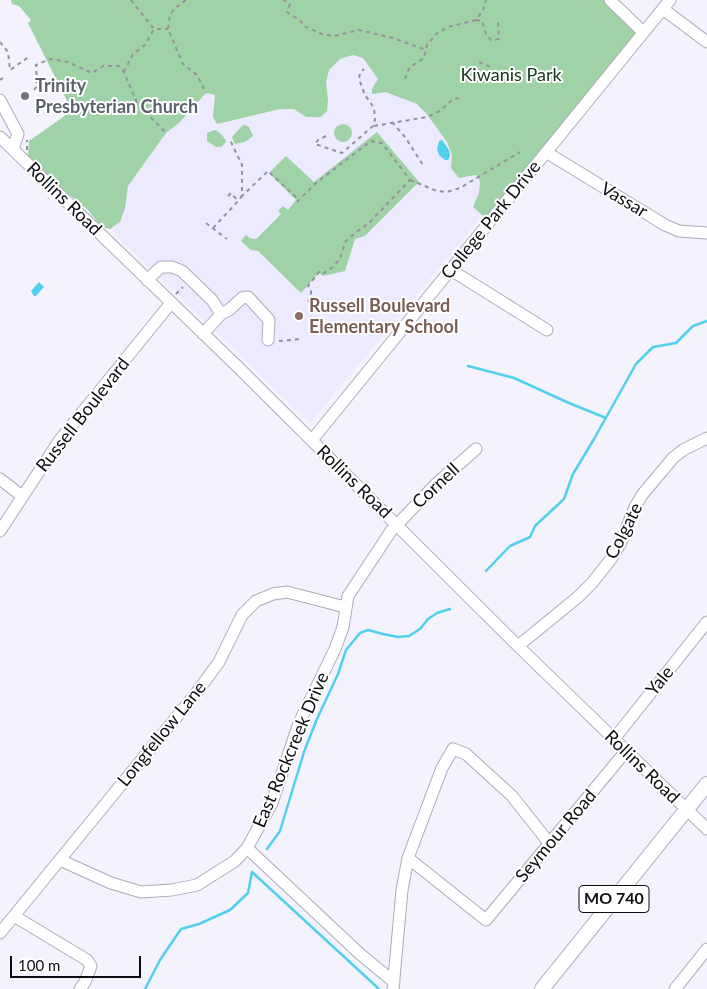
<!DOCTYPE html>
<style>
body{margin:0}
#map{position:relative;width:707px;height:989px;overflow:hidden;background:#f3f2fd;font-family:Lato,sans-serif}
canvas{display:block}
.scale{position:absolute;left:10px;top:956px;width:131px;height:22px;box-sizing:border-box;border:2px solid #0d0d12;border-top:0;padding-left:6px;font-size:15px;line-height:18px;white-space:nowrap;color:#0d0d12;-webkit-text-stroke:4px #fff;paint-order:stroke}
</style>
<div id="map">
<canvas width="707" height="989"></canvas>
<div class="scale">100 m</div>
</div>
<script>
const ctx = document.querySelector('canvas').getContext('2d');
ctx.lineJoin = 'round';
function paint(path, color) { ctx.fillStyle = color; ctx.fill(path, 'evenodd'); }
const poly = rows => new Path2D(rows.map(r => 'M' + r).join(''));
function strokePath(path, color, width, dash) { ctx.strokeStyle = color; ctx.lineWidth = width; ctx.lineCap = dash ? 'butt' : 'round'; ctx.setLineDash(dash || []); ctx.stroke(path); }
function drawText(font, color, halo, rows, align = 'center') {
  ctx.font = font + ' Lato,sans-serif'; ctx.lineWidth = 4; ctx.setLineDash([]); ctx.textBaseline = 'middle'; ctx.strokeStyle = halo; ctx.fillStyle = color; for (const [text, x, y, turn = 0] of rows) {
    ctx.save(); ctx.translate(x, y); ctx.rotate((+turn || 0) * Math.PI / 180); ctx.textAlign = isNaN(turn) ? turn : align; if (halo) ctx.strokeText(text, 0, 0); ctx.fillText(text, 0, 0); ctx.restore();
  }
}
const built = poly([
 [320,0,513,179,310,423,88,208,147,135]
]);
const green = poly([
 [11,0,610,0,643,32,489,221,473,207,479,193,480,182,478,176,475,175,459,178,451,168,452,155,447,142,426,113,417,104,393,95,386,92,372,94,372,89,378,79,363,58,353,55,340,59,329,70,326,82,328,100,327,111,321,117,306,117,294,109,280,109,217,124,213,117,215,95,206,93,180,122,166,133,128,186,125,208,120,222,110,229,101,227,88,210,47,176,28,156,29,141,66,115,70,107,28,23,31,20,19,6,12,4],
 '334 133a9 9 0 1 1 18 0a9 9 0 1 1-18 0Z',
 [245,125,249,127,253,136,245,142,235,144,232,137,242,126],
 [215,130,221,134,225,139,226,142,221,147,216,147,207,141,207,133],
 [377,132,419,182,365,236,355,239,345,271,323,276,319,273,301,293,258,251,251,250,241,241,246,235,250,238,256,239,281,214,278,211,283,206,288,210,296,200,269,173,286,156,314,182]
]);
const water = poly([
 [442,140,449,150,450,156,448,160,445,160,439,155,437,149,439,141],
 [39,282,44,287,36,296,34,296,31,291]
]);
const stream = poly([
 [468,366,514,378,569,403,606,418],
 [486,571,510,546,530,537,535,526,564,499,573,474,594,439,636,364,653,347,676,343,693,326,707,321],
 [267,849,280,831,304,752,317,719,338,674,346,650,360,633,368,630,383,634,398,637,409,636,420,629,428,619,437,613,450,609],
 [145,989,160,960,181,929,199,924,230,910,248,893,252,872,379,989]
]);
const path = poly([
 [131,0,154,29,168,29],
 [186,0,175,8,170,15,168,29,183,64,197,75,206,93],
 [283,0,290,4,287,12,292,16,299,19,304,26,322,34,334,36,359,30,393,38,426,50],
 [476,20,482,21,486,34,491,40,499,39,498,22],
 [0,42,8,52,10,70,30,56],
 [479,62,493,68],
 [124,72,133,54,145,45,154,29],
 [405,79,407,73,410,67,424,58,427,45,436,34,448,27,476,20,483,10,486,0],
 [0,80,3,78],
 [34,90,37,86,36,65,50,59,68,62,92,73,103,66,119,66,124,72,137,103,166,133],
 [392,122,405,137,423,165],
 [374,126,427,117,440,111,453,99,460,98],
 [326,136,318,140,315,144,342,153,373,126,375,120,374,108,365,95,359,79,360,73,364,69],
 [27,150,27,140],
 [410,180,437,191,447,192,460,188,520,152],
 [228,196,231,193,238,201],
 [241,197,268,171,299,200],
 [297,202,316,183,371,141,382,143,410,180,368,224,355,233,345,242,340,259,333,267,324,273,320,271,308,286,311,291,311,298,305,304],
 [206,223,227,239],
 [213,228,240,199,242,195,242,165,230,140],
 [176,294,183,287],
 [308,301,315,307,311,310],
 [279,341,301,339]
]);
const minor = poly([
 [610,0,643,32],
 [663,9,707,42],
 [0,100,18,134,13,149],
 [0,137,239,368,518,646,707,829],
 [546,152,665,225,679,231,707,233],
 [451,270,547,330],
 [147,280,161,267,172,267,182,271,212,300,221,314],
 [203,334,221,314,229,310,242,298,248,297,269,320,268,340],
 [312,440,670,0],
 [0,479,22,496],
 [0,531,59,441,171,303],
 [518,646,578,597,592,583,611,559,620,544,635,507,642,495,673,458,683,450,707,438],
 [614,739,707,622],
 [247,848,360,954,394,982],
 [408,858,486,920,626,751],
 [60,860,111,883,141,892,172,890,197,885,235,861,247,848,272,803,299,723,335,649,343,627,348,596,391,531,435,485,476,449],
 [14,916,87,960,91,966,85,982,80,989],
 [0,933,197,692,219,662,242,615,256,601,273,594,287,592,345,607],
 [393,989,402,890,408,858,442,768,453,749,466,754,512,796,550,844],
 [675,989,707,949]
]);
const major = poly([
 [542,989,707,784]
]);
const markers = [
 [25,96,5,"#6b7280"],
 [299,316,5,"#8d6e63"]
];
const shields = [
 [614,899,70]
];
const shieldNames = [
 ["MO 740",614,899]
];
const parkNames = [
 ["Kiwanis Park",511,75]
];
const worshipNames = [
 ["Trinity",35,86],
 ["Presbyterian Church",35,107]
];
const streetNames = [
 ["Rollins Road",64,199,44],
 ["Vassar",624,200,31],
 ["College Park Drive",491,220,-51],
 ["Russell Boulevard",83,415,-52],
 ["Rollins Road",354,482,44],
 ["Cornell",436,486,-43],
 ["Colgate",624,531,-63],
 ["Yale",660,681,-51],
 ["Longfellow Lane",162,734,-51],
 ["East Rockcreek Drive",291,750,-67],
 ["Rollins Road",642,767,44],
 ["Seymour Road",556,836,-50]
];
const educationNames = [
 ["Russell Boulevard",309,306],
 ["Elementary School",309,327]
];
paint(built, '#eceafe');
paint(green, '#a0d2a7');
paint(water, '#51d0ee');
strokePath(stream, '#51d0ee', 2.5);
strokePath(minor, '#acaaba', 13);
strokePath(major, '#acaaba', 16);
strokePath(path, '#93939b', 2, [4, 4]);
strokePath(minor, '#fff', 11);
strokePath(major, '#fff', 14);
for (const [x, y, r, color] of markers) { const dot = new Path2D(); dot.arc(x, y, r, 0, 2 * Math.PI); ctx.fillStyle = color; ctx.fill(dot); strokePath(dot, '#fff', 2); }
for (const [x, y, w] of shields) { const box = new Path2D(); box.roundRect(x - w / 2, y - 13.5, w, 27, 4); ctx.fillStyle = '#fff'; ctx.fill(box); strokePath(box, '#0d0d12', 1); }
drawText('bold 16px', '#0d0d12', null, shieldNames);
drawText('18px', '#14341b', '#fff', parkNames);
drawText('bold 18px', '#5b616d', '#fff', worshipNames, 'left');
drawText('18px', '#0d0d12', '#fff', streetNames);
drawText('bold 18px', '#785e54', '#fff', educationNames, 'left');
</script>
